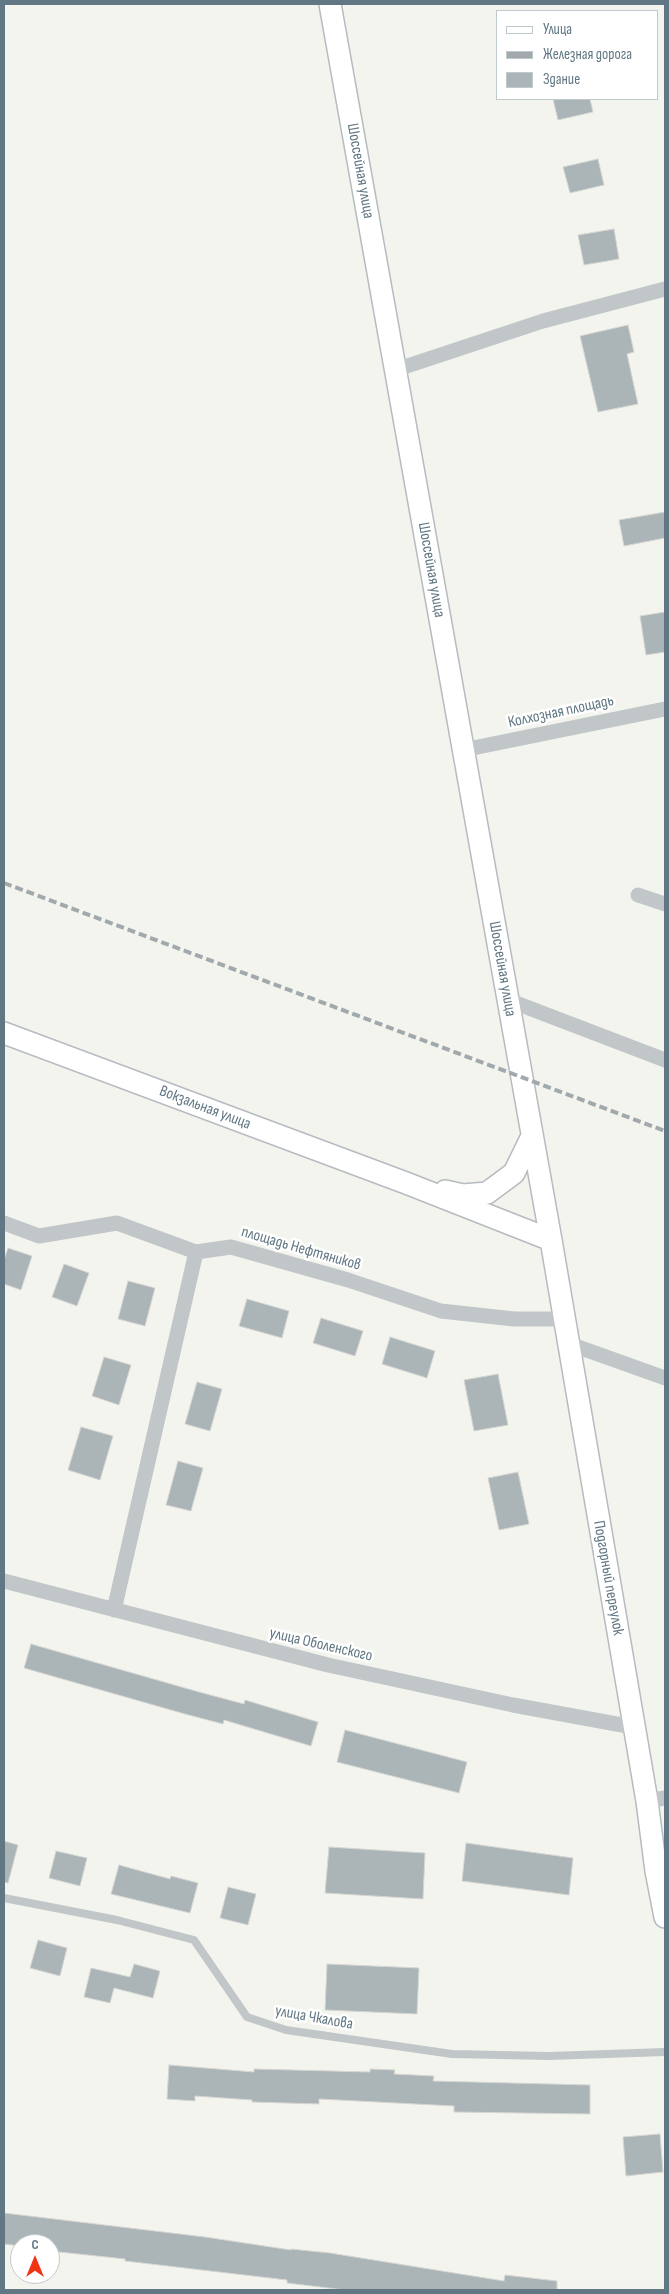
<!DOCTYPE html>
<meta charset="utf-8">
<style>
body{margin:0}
#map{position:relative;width:669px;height:2294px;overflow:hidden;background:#f4f4ef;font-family:"Sofia Sans Condensed",sans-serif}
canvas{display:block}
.frame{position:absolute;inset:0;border:5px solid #617783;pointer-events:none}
.legend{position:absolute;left:496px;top:10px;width:162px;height:90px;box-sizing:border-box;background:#fff;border:1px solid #c0c9cd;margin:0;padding:6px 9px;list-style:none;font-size:15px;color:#617783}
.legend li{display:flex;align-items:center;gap:10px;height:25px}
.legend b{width:25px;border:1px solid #c0c9cd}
.north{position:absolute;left:10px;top:2234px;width:50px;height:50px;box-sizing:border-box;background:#fff;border:1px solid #c0c9cd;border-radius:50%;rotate:0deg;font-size:14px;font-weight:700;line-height:20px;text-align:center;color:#617783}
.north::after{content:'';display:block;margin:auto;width:18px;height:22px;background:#f03313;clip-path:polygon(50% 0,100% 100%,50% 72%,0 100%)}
</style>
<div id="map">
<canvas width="669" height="2294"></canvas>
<div class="frame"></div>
<ul class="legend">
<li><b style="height:6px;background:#fff"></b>Улица</li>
<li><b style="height:6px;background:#a1a9ad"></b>Железная дорога</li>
<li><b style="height:14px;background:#abb5b8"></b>Здание</li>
</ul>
<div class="north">С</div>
</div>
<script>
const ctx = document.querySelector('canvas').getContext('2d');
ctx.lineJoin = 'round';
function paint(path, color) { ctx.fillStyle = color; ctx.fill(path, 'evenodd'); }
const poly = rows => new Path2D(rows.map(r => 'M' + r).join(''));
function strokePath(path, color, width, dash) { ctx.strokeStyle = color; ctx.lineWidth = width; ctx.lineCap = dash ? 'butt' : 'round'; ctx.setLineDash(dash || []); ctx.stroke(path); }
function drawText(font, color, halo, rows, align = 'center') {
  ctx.font = font + ' "Sofia Sans Condensed",sans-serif'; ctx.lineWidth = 5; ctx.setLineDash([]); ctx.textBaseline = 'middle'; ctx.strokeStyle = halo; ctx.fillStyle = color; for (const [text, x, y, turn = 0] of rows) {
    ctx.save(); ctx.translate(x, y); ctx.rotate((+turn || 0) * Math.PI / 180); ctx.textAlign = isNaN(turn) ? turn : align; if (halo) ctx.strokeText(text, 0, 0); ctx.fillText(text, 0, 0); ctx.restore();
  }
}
const building = poly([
 [553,99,590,99,593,112,558,120,553,99],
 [598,159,604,185,570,193,563,167,598,159],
 [614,229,619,259,584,265,578,235,614,229],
 [628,325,634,352,627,354,638,404,598,412,580,336,628,325],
 [665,512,665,538,624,546,619,520,665,512],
 [665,612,665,652,646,655,640,616,665,612],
 [8,1248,32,1256,21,1290,4,1284,4,1260,8,1248],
 [64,1264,89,1273,77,1306,52,1297,64,1264],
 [128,1281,155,1288,145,1326,118,1319,128,1281],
 [247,1299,289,1311,282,1338,239,1326,247,1299],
 [321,1318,363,1331,355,1356,313,1343,321,1318],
 [390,1337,435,1351,427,1378,382,1364,390,1337],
 [104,1357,131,1365,119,1405,92,1396,104,1357],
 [498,1374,508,1425,474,1431,464,1380,498,1374],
 [197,1382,222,1389,210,1431,185,1424,197,1382],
 [81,1427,113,1436,100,1480,68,1470,81,1427],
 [178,1461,203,1468,191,1511,166,1505,178,1461],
 [518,1472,529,1524,499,1530,488,1478,518,1472],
 [31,1644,199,1692,244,1704,245,1700,318,1722,311,1746,224,1720,223,1724,185,1714,24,1668,31,1644],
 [345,1730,467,1762,459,1793,337,1762,345,1730],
 [4,1841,18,1845,8,1883,4,1882,4,1841],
 [466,1843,573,1858,569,1895,462,1881,466,1843],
 [329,1847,425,1853,423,1899,325,1893,329,1847],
 [56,1851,87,1858,80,1886,49,1878,56,1851],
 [119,1865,170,1879,171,1876,198,1883,190,1913,111,1894,119,1865],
 [228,1887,256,1894,248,1925,220,1918,228,1887],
 [38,1940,67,1948,60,1976,30,1968,38,1940],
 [134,1964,160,1971,153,1998,114,1988,110,2003,84,1997,91,1968,130,1977,134,1964],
 [327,1964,419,1968,417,2014,325,2010,327,1964],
 [169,2065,254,2072,254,2069,370,2072,370,2069,395,2070,394,2074,434,2076,433,2081,590,2085,590,2114,454,2112,454,2106,319,2099,319,2104,252,2102,252,2100,195,2096,195,2101,167,2099,169,2065],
 [660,2134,663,2172,626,2176,623,2137,660,2134],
 [4,2213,205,2237,291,2250,291,2249,330,2253,504,2281,505,2275,557,2281,557,2290,345,2290,287,2283,287,2280,125,2261,125,2259,50,2251,50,2244,20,2244,20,2246,4,2244,4,2213]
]);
const service = poly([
 [4,1898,117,1920,194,1940,247,2017,286,2030,452,2054,549,2056,665,2052]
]);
const minor = poly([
 [395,370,543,321,665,289],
 [463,750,665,709],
 [638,895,665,904],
 [508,1000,665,1060],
 [4,1223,39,1236,117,1223,196,1252,231,1247,348,1280,441,1311,514,1319,564,1319],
 [567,1343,665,1378],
 [4,1581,328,1665,513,1705,633,1727],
 [114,1610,196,1252],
 [647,1801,665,1798]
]);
const secondary = poly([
 [330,4,551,1240,647,1801,656,1871,665,1917],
 [4,1033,406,1183,551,1240],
 [445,1191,463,1195,487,1193,514,1173,532,1136]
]);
const rail = poly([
 [4,883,665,1131]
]);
const streetNames = [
 ["Шоссейная улица",360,171,80],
 ["Шоссейная улица",431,570,80],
 ["Колхозная площадь",561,712,-12],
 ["Шоссейная улица",502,969,80],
 ["Вокзальная улица",205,1108,21],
 ["площадь Нефтяников",301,1249,16],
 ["Подгорный переулок",608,1578,80],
 ["улица Оболенского",321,1645,13],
 ["улица Чкалова",314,2018,10]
];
paint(building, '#abb5b8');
strokePath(building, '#d5d5d2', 1);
strokePath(secondary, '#b5bbbf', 24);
strokePath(service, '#c1c6c8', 8);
strokePath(minor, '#c1c6c8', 15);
strokePath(secondary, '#fff', 21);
strokePath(rail, '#a1a9ad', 4, [8, 4]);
drawText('16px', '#617783', '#fff', streetNames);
</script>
